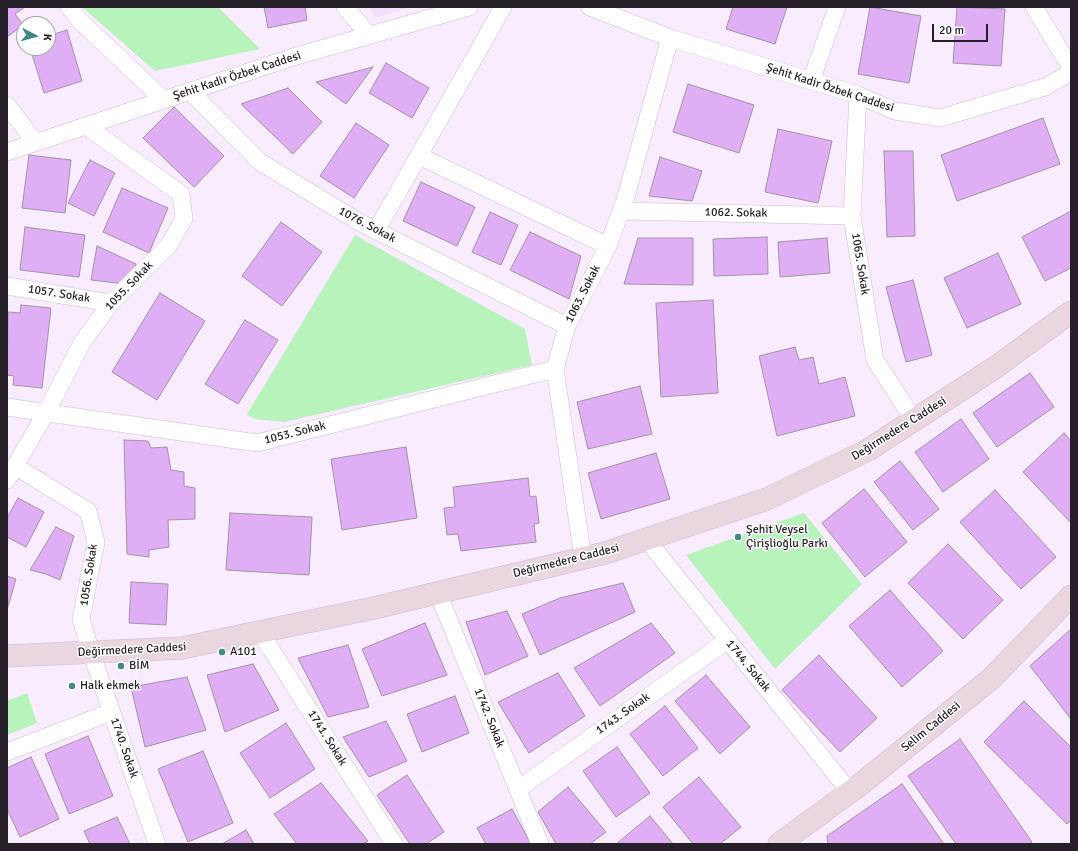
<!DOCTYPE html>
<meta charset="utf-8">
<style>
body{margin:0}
#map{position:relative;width:1078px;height:851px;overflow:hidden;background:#faecff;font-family:Signika,sans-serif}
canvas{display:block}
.frame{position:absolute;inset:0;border:8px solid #251f28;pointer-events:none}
.north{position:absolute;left:16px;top:16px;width:40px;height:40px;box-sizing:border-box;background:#fff;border:1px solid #a8a5a9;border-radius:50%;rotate:96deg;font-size:11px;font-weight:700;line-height:16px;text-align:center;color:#251f28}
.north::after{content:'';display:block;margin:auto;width:14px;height:18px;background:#428985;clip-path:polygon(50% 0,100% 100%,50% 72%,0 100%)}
.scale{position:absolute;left:932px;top:24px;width:56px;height:18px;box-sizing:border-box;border:2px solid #251f28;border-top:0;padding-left:5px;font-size:12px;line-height:14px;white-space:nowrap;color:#251f28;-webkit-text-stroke:3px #fff;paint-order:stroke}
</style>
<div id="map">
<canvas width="1078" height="851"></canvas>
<div class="frame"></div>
<div class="north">K</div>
<div class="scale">20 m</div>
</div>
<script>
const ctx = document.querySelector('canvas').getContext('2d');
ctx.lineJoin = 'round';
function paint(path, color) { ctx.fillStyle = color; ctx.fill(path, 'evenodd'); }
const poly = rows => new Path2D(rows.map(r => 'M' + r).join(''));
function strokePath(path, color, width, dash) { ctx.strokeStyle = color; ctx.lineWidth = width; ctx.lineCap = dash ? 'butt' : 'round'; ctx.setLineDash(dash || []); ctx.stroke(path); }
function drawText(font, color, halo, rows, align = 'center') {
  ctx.font = font + ' Signika,sans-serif'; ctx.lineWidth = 3; ctx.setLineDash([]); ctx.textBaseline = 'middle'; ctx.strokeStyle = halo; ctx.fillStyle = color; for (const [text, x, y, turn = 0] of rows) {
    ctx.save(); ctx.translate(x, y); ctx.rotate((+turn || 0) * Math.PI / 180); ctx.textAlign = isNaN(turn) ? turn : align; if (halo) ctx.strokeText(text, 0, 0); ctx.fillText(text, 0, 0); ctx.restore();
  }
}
const built = poly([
 [369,7,412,7,375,18]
]);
const green = poly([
 [82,7,218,7,260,49,155,71],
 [355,235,525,329,532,365,284,422,254,419,247,414],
 [804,513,862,584,775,669,686,555],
 [27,693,37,723,7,735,7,701]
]);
const building = poly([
 [7,7,25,7,15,14,23,25,7,37,7,7],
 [264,7,305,7,307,20,268,28,264,7],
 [733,7,787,7,775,44,726,29,733,7],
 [870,7,921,16,909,83,858,74,870,7],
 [957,7,1005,9,1001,66,953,63,957,7],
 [67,30,82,81,44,93,30,48,48,48,48,36,67,30],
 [386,63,429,88,412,118,369,93,386,63],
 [373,67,346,104,316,82,373,67],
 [688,84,754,105,739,153,673,132,688,84],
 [288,88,322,122,293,154,241,104,288,88],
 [174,107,224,156,194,187,143,138,174,107],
 [1043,118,1060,164,957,201,941,155,1043,118],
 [356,123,389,145,354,198,320,176,356,123],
 [778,129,832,141,818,203,765,192,778,129],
 [884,151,913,151,915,236,887,237,884,151],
 [29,155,71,160,65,213,22,208,29,155],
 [660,157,702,171,692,201,649,196,660,157],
 [90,160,115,173,94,216,68,203,90,160],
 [421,182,475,207,457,246,403,221,421,182],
 [122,188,168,208,149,253,103,232,122,188],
 [1071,211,1071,268,1045,281,1022,237,1071,211],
 [490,212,518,225,501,265,472,252,490,212],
 [281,222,322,252,282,306,242,276,281,222],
 [25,227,85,235,79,277,20,270,25,227],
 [530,232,581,256,569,299,510,270,530,232],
 [767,237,768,274,714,276,713,239,767,237],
 [638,238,693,238,693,285,624,284,638,238],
 [827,238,830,273,780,277,778,242,827,238],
 [97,246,136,264,126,284,91,280,97,246],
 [998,253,1021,304,967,328,944,278,998,253],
 [913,280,932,355,906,362,886,287,913,280],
 [160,293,205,321,157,400,112,372,160,293],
 [713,300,718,393,661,397,656,303,713,300],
 [21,305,51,308,42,388,13,385,14,376,7,375,8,312,20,313,21,305],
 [245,320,278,340,238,404,205,384,245,320],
 [795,347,799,360,813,357,819,384,845,377,855,416,777,436,759,356,795,347],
 [1030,373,1054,407,997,447,973,413,1030,373],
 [640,386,652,434,588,449,577,402,640,386],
 [961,419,989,459,943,492,915,452,961,419],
 [1064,433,1071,441,1071,523,1023,472,1064,433],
 [124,440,148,441,151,448,167,447,171,470,184,472,184,486,195,488,195,519,168,520,169,547,149,550,149,557,127,554,124,440],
 [406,447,417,518,342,530,331,459,406,447],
 [656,453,670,499,601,519,588,473,656,453],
 [900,461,939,509,913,530,874,482,900,461],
 [528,478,530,497,536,496,539,523,534,524,536,542,461,551,458,534,447,535,444,508,455,507,453,487,528,478],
 [864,489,907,542,865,577,822,523,864,489],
 [995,490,1056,557,1021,589,960,522,995,490],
 [18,498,44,512,26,547,7,537,7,518,18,498],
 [230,513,312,517,309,575,226,570,230,513],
 [56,527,74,536,60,580,46,574,30,570,56,527],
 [948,544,1003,600,963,639,908,583,948,544],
 [7,576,16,579,7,610,7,576],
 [131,582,168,584,166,625,129,623,131,582],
 [623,583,635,612,540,655,522,614,560,598,623,583],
 [890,590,943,651,902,687,849,626,890,590],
 [507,611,528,656,485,675,466,622,507,611],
 [425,623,447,675,382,696,362,649,425,623],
 [651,623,675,653,600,706,574,668,651,623],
 [1071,629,1071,719,1030,666,1071,629],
 [348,645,369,707,328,717,298,658,348,645],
 [819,655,877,718,840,752,782,690,819,655],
 [253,664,279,710,225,732,207,675,253,664],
 [558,673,585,716,529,753,498,702,558,673],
 [706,675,750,727,720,754,675,701,706,675],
 [187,677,206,730,145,747,131,687,187,677],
 [455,696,469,733,422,752,407,714,455,696],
 [1024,701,1071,747,1071,820,1067,824,984,742,1024,701],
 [665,706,698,748,663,776,630,734,665,706],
 [386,721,407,761,369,777,343,737,386,721],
 [286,723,315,769,270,798,240,753,286,723],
 [88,736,113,796,69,814,45,754,88,736],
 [960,739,1032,842,1029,844,956,844,908,776,960,739],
 [617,747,650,793,616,817,583,771,617,747],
 [203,751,233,823,188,842,158,769,203,751],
 [31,757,59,819,20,837,7,809,7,768,31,757],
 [407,775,444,832,426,844,410,844,377,795,407,775],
 [699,777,741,827,720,844,693,844,663,807,699,777],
 [321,783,368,841,363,844,297,844,274,814,321,783],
 [902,784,944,844,828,844,827,836,902,784],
 [568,787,606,832,590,844,556,844,538,812,568,787],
 [512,809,531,844,486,844,477,828,512,809],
 [650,816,673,844,616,844,650,816],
 [117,817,130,844,90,844,84,831,117,817],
 [246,830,254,844,222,844,246,830]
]);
const street = poly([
 [69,7,80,21,164,100],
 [345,7,369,35],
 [590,7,670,38,858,95,895,111,940,118,1045,87,1071,72],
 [1034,7,1071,68],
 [811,81,837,7],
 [190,91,260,162,359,222,567,326],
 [858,95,852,216,875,360,914,420],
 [7,105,35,142],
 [7,152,293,57,469,7],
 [419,156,608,246],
 [621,211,852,216],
 [376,231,503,7],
 [7,286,111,303],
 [7,407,257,443,555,369],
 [15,466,88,511,96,542,81,619,91,652,157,844],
 [7,480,47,411,83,341,111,303,169,245,184,219,181,194,86,126],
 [646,539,850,792],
 [583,558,555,369,567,326,608,246,625,200,670,38],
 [438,593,540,844],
 [260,632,394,844],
 [7,752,111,712],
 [518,789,728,640]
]);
const secondary = poly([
 [7,656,182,648,374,608,605,553,767,499,868,450,996,367,1071,312],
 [779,844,861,784,992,678,1071,596]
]);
const markers = [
 [738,537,4,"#428985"],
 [222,652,4,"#428985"],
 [121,666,4,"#428985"],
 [72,686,4,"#428985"]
];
const streetNames = [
 ["Şehit Kadir Özbek Caddesi",237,76,-18],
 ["Şehit Kadir Özbek Caddesi",830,88,18],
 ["1062. Sokak",736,213,1],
 ["1076. Sokak",367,225,28],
 ["1065. Sokak",860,264,81],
 ["1055. Sokak",129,286,-46],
 ["1057. Sokak",59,294,9],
 ["1063. Sokak",583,294,-63],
 ["Değirmedere Caddesi",899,429,-32],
 ["1053. Sokak",295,433,-14],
 ["Değirmedere Caddesi",566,561,-14],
 ["1056. Sokak",89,575,-81],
 ["Değirmedere Caddesi",132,650,-3],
 ["1744. Sokak",748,666,51],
 ["1743. Sokak",623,714,-35],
 ["1742. Sokak",489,718,68],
 ["Selim Caddesi",931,727,-39],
 ["1741. Sokak",327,738,58],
 ["1740. Sokak",124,748,71]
];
const poiNames = [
 ["Şehit Veysel",746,530],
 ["Çirişlioğlu Parkı",746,544],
 ["A101",230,652],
 ["BİM",129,666],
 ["Halk ekmek",80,686]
];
paint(built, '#f4dffd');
paint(green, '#b7f3ba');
paint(building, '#e0aef4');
strokePath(building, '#a293a8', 1);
strokePath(street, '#ccbcd3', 18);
strokePath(secondary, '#ccbcd3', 23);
strokePath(street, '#fff', 17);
strokePath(secondary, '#ead6df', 22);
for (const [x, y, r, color] of markers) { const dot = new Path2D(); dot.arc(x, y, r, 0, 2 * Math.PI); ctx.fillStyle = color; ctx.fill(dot); strokePath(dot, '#fff', 1.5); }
drawText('12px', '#251f28', '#fff', streetNames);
drawText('12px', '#251f28', '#fff', poiNames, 'left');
</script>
